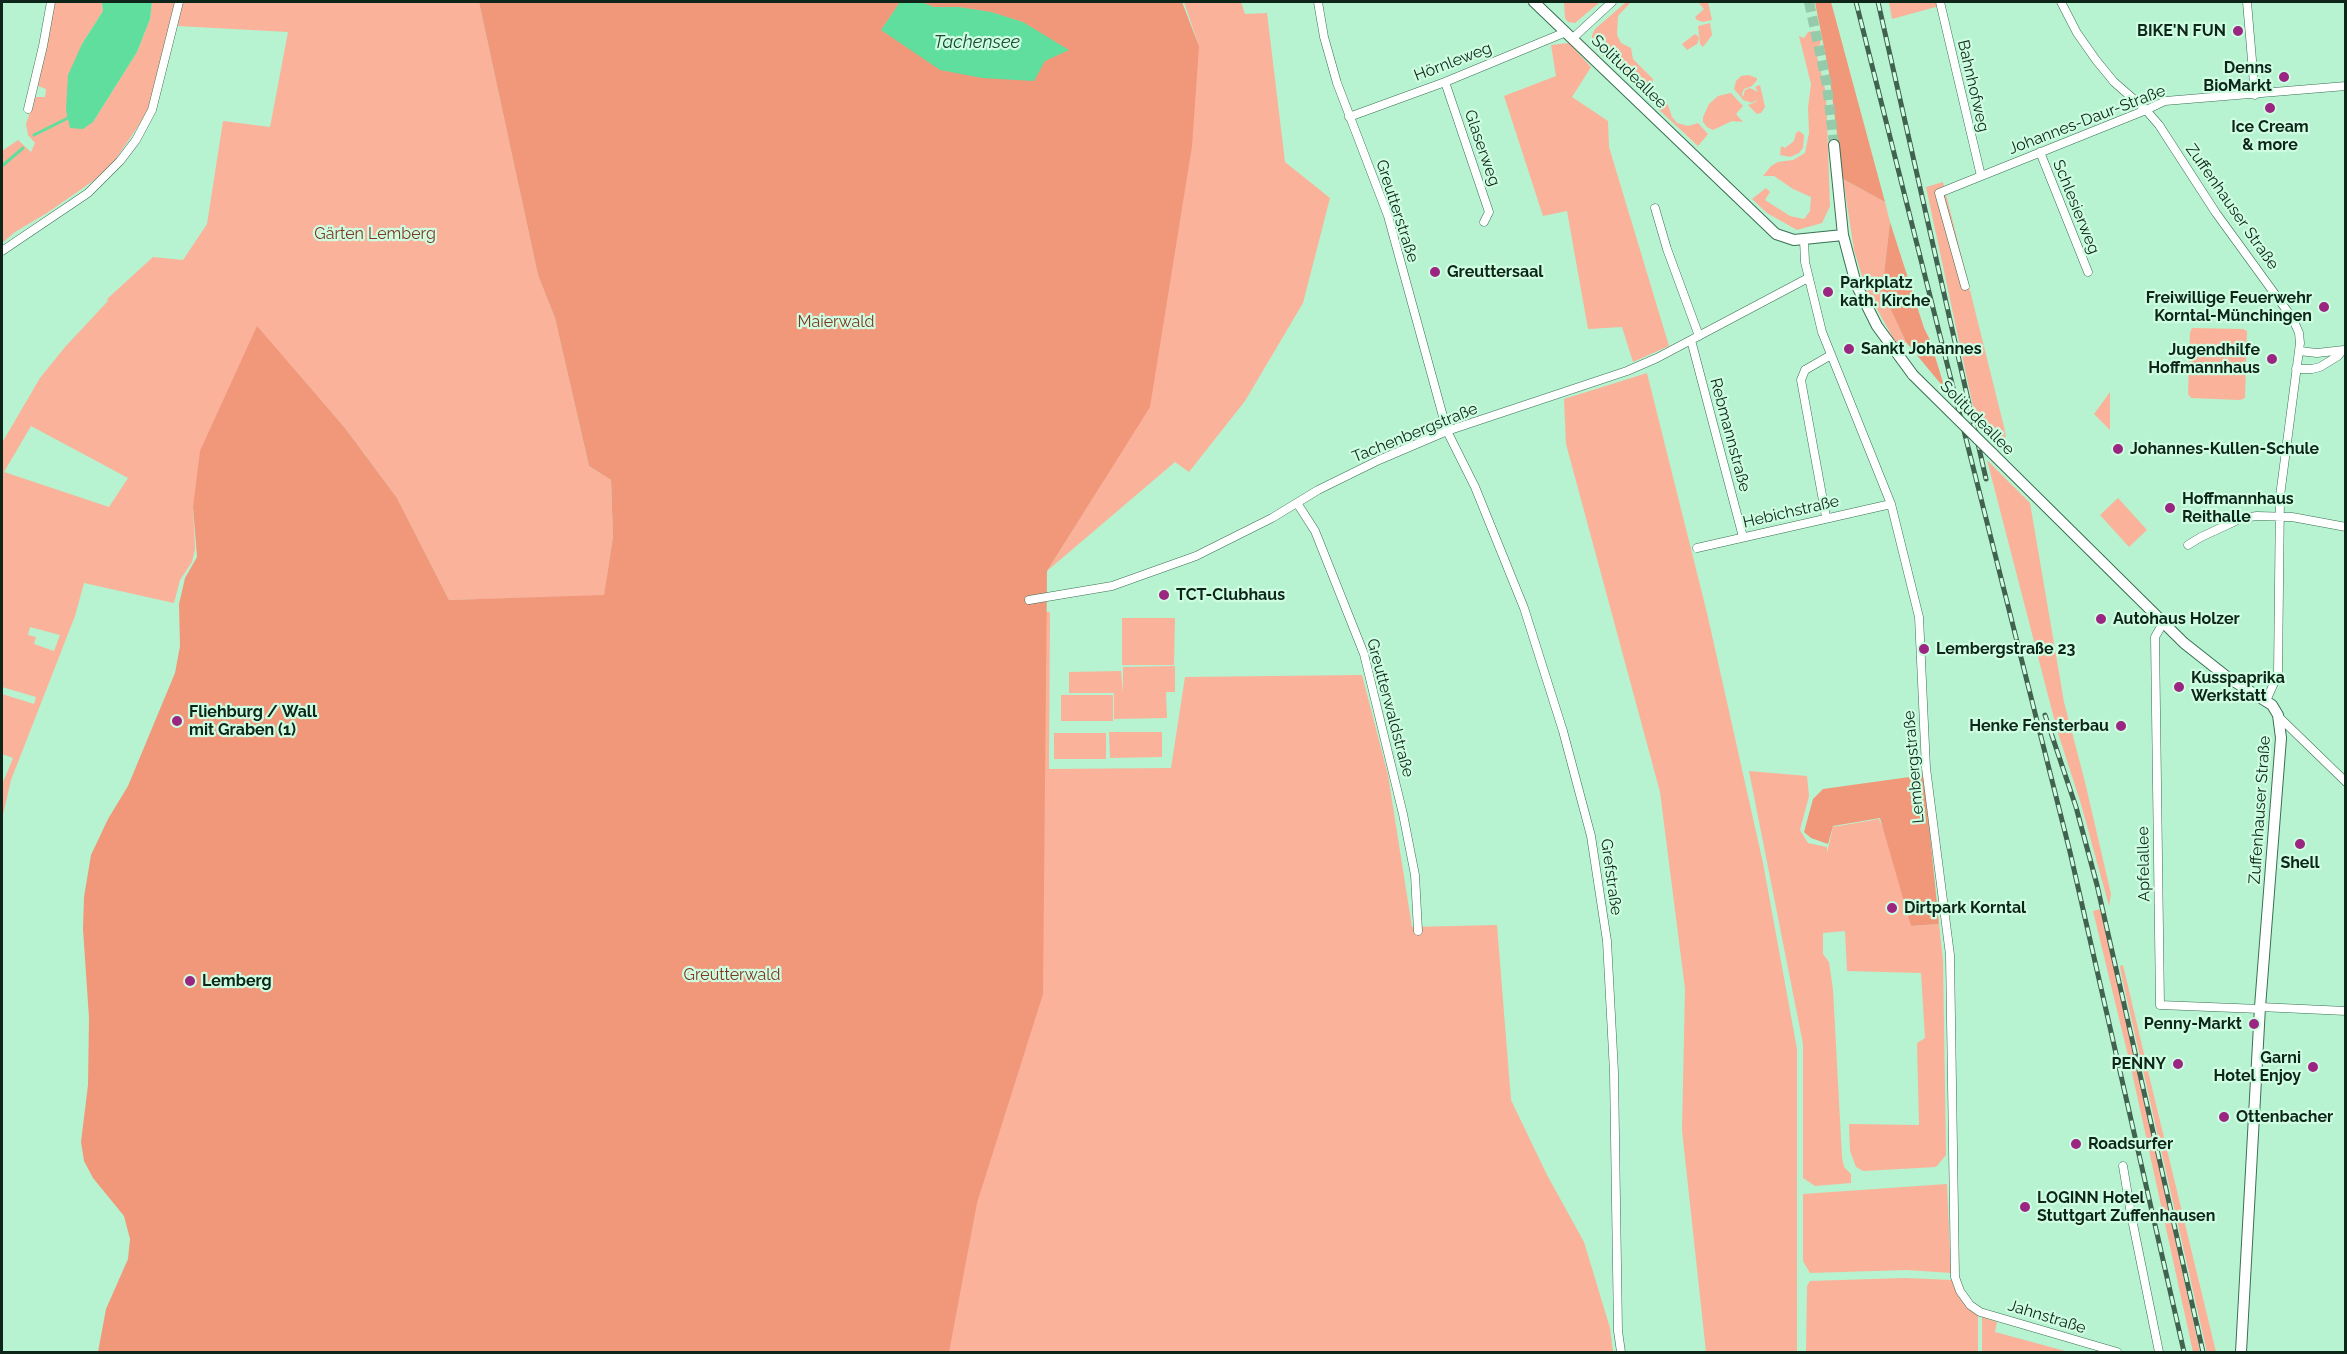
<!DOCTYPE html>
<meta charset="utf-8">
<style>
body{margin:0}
#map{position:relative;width:2347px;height:1354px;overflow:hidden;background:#b7f3d0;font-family:Raleway,sans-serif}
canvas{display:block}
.frame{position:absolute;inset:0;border:3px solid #0e2519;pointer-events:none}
</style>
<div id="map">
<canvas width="2347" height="1354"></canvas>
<div class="frame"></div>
</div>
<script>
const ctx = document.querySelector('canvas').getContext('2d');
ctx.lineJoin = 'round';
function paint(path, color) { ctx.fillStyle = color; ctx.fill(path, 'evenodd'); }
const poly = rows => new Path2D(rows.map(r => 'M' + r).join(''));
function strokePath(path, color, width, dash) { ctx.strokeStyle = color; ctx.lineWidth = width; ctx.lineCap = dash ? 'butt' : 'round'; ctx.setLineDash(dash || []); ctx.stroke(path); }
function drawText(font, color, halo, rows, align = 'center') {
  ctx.font = font + ' Raleway,sans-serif'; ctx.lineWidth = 4.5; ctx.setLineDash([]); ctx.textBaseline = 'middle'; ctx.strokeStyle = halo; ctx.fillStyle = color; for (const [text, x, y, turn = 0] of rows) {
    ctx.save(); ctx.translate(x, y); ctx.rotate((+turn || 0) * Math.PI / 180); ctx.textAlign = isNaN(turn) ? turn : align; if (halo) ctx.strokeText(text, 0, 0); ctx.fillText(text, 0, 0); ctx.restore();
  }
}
const green = poly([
 [54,2,102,2,103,11,82,44,93,122,137,52,150,19,152,2,176,2,149,110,111,166,93,181,47,213,15,232,2,243,2,151,18,140,31,152,35,143,28,135,26,124,35,97,45,97,46,89,38,86],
 [181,2,479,2,538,275,555,318,589,466,611,480,613,537,604,596,449,600,397,498,345,428,257,327,193,507,195,549,192,562,180,580,174,603,84,583,75,616,11,780,2,819,2,781,4,780,13,758,2,754,2,694,34,704,36,697,2,687,2,443,40,378,65,347,108,301,107,299,153,257,183,260,207,224,223,121,270,127,288,32,178,26],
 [31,426,128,478,109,507,4,472],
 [30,627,60,635,54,651,34,644,36,637,28,635],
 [508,2,1051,2,1199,46,1184,2,1241,2,1245,14,1267,13,1285,162,1330,198,1303,303,1245,401,1189,472,1175,462,1047,571,1105,478,1014,610,1050,612,1049,769,1171,768,1185,677,1362,675,1388,775,1412,927,1497,925,1511,1100,1547,1175,1584,1242,1610,1328,1613,1352,102,1352,129,1263,132,1243,128,1222,433,614,628,612,622,478],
 [1564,2,1579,3,1600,2,1575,23,1568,22,1565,18],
 [1626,2,1631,2,1618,16,1617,35,1621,43,1631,48,1633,59,1653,79,1653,97,1651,101,1595,48,1592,43,1592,35,1595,29],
 [1698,2,1708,2,1712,20,1703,22,1697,20,1695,17,1704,9],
 [1889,2,1942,2,1943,5,1892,19],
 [1710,23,1712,35,1703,47,1700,44,1698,26],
 [1814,31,1819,33,1821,37,1820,45,1815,48,1826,93,1830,206,1822,223,1797,230,1767,213,1752,199,1766,188,1770,192,1765,200,1790,216,1804,219,1810,211,1811,197,1793,189,1774,176,1763,176,1771,166,1778,162,1793,160,1805,153,1809,133,1808,108,1811,84,1799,36,1804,38,1808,32],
 [1695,34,1698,36,1699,39,1697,44,1687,50,1682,44],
 [1569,43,1591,67,1572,97,1608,121,1609,147,1669,346,1633,362,1622,327,1588,329,1567,211,1543,216,1504,96,1556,76,1551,45],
 [1748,75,1757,78,1757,80,1752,86,1744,89,1742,94,1743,97,1745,90,1750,88,1758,92,1755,87,1760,85,1765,107,1761,113,1757,114,1748,105,1754,103,1758,99,1752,103,1744,100,1745,102,1734,89,1736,81,1741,76],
 [1731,93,1743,106,1736,114,1743,122,1732,121,1713,130,1707,127,1703,122,1703,117,1709,104,1718,96],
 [1661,101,1668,105,1672,117,1677,123,1688,126,1698,123,1708,134,1698,146,1655,106],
 [1799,131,1804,135,1803,148,1799,153,1790,157,1780,155,1781,146,1785,148,1794,141,1796,133],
 [1843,179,1885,202,1890,222,1882,291,1906,342,1898,347,1866,289,1854,250],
 [1943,182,2005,431,2006,442,2003,451,1977,425,1926,187],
 [2192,328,2243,329,2247,331,2245,398,2240,400,2191,398,2188,394,2190,333],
 [1647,373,1707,613,1763,863,1797,1049,1797,1352,1706,1352,1682,1130,1685,989,1660,792,1566,444,1564,399],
 [2110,392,2110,430,2094,414],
 [1987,460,2030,503,2064,702,2085,782,2111,894,2109,906,2081,804,2057,730],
 [2118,498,2147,530,2129,547,2100,515],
 [1122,618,1175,618,1174,665,1122,665],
 [1175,666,1175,692,1166,692,1167,718,1114,719,1114,693,1069,693,1069,672,1121,671,1123,693,1123,667],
 [1061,695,1113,695,1113,721,1061,721],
 [1109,732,1162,732,1162,757,1110,758],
 [1054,733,1106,733,1106,759,1054,759],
 [1749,771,1807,776,1809,796,1800,830,1808,843,1827,847,1827,853,1833,827,1879,819,1888,839,1911,926,1939,924,1943,960,1946,1155,1936,1167,1863,1171,1856,1167,1850,1151,1849,1124,1919,1125,1917,1043,1925,1038,1921,973,1847,971,1845,931,1823,933,1823,954,1829,962,1833,990,1842,1157,1844,1167,1851,1174,1851,1183,1815,1186,1803,1178,1803,1044],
 [2101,909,2138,1073,2200,1352,2193,1352,2131,1068,2093,911],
 [2123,965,2153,1092,2216,1352,2207,1352,2121,973,2120,966],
 [1947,1184,1951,1273,1907,1270,1810,1273,1803,1261,1803,1194],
 [1904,1278,1953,1280,1978,1313,1978,1352,1806,1352,1807,1286,1810,1281],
 [1982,1317,1997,1322,1995,1332,2069,1352,1982,1352]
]);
const forest = poly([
 [479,2,900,2,881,30,909,48,1045,61,1068,50,1023,22,991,12,959,7,934,7,921,2,1182,2,1199,46,1192,146,1150,407,1047,571,1043,994,977,1203,949,1352,98,1352,106,1309,128,1259,130,1239,124,1216,93,1178,84,1161,81,1142,88,1085,89,1018,83,929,84,897,91,855,108,819,128,786,175,673,180,646,179,604,185,578,197,557,193,507,200,451,257,326,345,428,397,498,449,600,604,595,613,537,611,480,589,466,555,318,538,275],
 [1815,2,1831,2,1885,202,1843,179,1829,73],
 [1890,222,1924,328,1930,340,1945,389,1906,342,1882,291],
 [1924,775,1939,924,1911,926,1880,818,1833,826,1828,844,1811,838,1804,832,1813,799,1823,789]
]);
const water = poly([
 [102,2,152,2,150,19,137,52,93,122,83,129,70,128,66,110,68,75,82,44,103,11],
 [900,2,921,2,934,7,959,7,991,12,1023,22,1069,50,1045,61,1034,81,982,78,940,70,881,30]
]);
const stream = poly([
 [34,135,68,118,69,115],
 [2,166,23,148]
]);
const secondaryTunnel = poly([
 [1809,2,1827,85,1834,145]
]);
const street = poly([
 [1318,2,1324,37,1337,83,1388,216,1447,431,1475,487,1524,608,1563,731,1591,836,1607,941,1614,1072,1618,1331,1621,1352],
 [1940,2,1981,176],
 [2061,2,2077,33,2096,60,2114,82,2146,110,2159,125,2216,213,2293,319,2299,333,2300,343,2280,496,2278,674,2266,701],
 [2247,2,2255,95],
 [1573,38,1612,2],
 [1445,82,1489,212,1484,222],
 [28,109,43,46,51,2],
 [1349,117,1445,82,1566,32],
 [2040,152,2088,272],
 [1655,208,1667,249,1699,336],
 [1804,240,1805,262,1822,332,1891,504,1919,617,1926,768,1950,955,1955,1277,1960,1291,1970,1305,1980,1312,2117,1352],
 [2,251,88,193,120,161,136,140,152,110,179,2],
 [1965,286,1939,193,2146,110,2165,101,2346,86],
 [1691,340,1743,537],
 [2299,351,2317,353,2344,350],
 [2296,369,2312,369,2320,367,2338,356,2342,351],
 [1297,503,1315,531,1364,654,1403,814,1415,875,1418,931],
 [1826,517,1801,380,1805,370,1831,355],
 [2188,545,2201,537,2227,525,2242,518,2257,516,2292,517,2346,527],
 [1697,548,1891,504],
 [1029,600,1112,586,1196,556,1272,518,1318,490,1379,460,1447,431,1627,371,1657,358,1808,278],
 [2163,623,2155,637,2160,1005,2260,1009],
 [2279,717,2346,782],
 [2260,1007,2346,1011],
 [2123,1166,2131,1214,2159,1352]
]);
const secondary = poly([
 [1534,2,1776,234,1794,240,1843,235],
 [1834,145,1843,235,1856,284,1877,326,1913,375],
 [1992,453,2184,643,2227,677,2272,705,2278,715,2281,738,2260,1007,2241,1352]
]);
const rail = poly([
 [1856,2,2070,852,2184,1352],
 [1878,2,1986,479],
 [2045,715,2076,807,2097,885,2203,1352]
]);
const secondaryBridge = poly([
 [1913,375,1992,453]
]);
const markers = [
 [2238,31,6,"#9b2681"],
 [2284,77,6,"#9b2681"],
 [2270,108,6,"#9b2681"],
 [1435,272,6,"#9b2681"],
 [1828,292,6,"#9b2681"],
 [2324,307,6,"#9b2681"],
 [1849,349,6,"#9b2681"],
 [2272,359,6,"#9b2681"],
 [2118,449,6,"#9b2681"],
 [2170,508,6,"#9b2681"],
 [1164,595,6,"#9b2681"],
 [2101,619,6,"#9b2681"],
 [1924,649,6,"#9b2681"],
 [2179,687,6,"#9b2681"],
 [177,721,6,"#9b2681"],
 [2121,726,6,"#9b2681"],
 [2300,844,6,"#9b2681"],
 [1892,908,6,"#9b2681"],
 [190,981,6,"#9b2681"],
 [2254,1024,6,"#9b2681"],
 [2178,1064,6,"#9b2681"],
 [2313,1067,6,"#9b2681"],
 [2224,1117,6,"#9b2681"],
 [2076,1144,6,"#9b2681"],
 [2025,1207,6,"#9b2681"]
];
const poiNames = [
 ["BIKE'N FUN",2226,31,"right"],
 ["Denns",2272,68,"right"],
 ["BioMarkt",2272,86,"right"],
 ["Ice Cream",2270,127,"center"],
 ["& more",2270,145,"center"],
 ["Greuttersaal",1447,272],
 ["Parkplatz",1840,283],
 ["kath. Kirche",1840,301],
 ["Freiwillige Feuerwehr",2312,298,"right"],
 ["Korntal-Münchingen",2312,316,"right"],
 ["Sankt Johannes",1861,349],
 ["Jugendhilfe",2260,350,"right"],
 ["Hoffmannhaus",2260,368,"right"],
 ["Johannes-Kullen-Schule",2130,449],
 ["Hoffmannhaus",2182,499],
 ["Reithalle",2182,517],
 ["TCT-Clubhaus",1176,595],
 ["Autohaus Holzer",2113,619],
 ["Lembergstraße 23",1936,649],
 ["Kusspaprika",2191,678],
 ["Werkstatt",2191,696],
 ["Fliehburg / Wall",189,712],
 ["mit Graben (1)",189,730],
 ["Henke Fensterbau",2109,726,"right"],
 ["Shell",2300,863,"center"],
 ["Dirtpark Korntal",1904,908],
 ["Lemberg",202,981],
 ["Penny-Markt",2242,1024,"right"],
 ["Garni",2301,1058,"right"],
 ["Hotel Enjoy",2301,1076,"right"],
 ["PENNY",2166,1064,"right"],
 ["Ottenbacher",2236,1117],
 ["Roadsurfer",2088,1144],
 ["LOGINN Hotel",2037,1198],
 ["Stuttgart Zuffenhausen",2037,1216]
];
const streetNames = [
 ["Hörnleweg",1453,62,-21],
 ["Solitudeallee",1629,72,44],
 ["Bahnhofweg",1973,86,77],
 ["Johannes-Daur-Straße",2087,120,-21],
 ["Glaserweg",1482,148,71],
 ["Schlesierweg",2076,207,68],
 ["Zuffenhauser Straße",2232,207,55],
 ["Greutterstraße",1397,211,72],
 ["Solitudeallee",1977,418,45],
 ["Tachenbergstraße",1415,433,-22],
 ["Rebmannstraße",1730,435,75],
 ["Hebichstraße",1791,512,-13],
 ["Greutterwaldstraße",1390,708,75],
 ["Lembergstraße",1914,767,-95],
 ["Zuffenhauser Straße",2260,810,-86],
 ["Apfelallee",2144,864,-91],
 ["Grefstraße",1611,877,82],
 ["Jahnstraße",2047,1317,17]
];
const parkNames = [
 ["Gärten Lemberg",375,234],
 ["Maierwald",836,322],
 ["Greutterwald",732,975]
];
const waterNames = [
 ["Tachensee",977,43]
];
paint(green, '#fbb29a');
paint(forest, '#f1977a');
paint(water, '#5fde9e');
strokePath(stream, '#5fde9e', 3);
strokePath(secondaryTunnel, '#95caab', 10, [10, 5]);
strokePath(street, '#387052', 9);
strokePath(secondary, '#387052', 12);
strokePath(street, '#fff', 8);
strokePath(secondary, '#fff', 10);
strokePath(rail, '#40624f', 5);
strokePath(rail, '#cefde1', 3, [9]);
strokePath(secondaryBridge, '#387052', 12, []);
strokePath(secondaryBridge, '#fff', 10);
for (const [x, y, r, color] of markers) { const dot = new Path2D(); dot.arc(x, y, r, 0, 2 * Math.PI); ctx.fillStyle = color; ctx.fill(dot); strokePath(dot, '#cefde1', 2); }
drawText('bold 16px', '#0e2519', '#cefde1', poiNames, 'left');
drawText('16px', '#0e2519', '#cefde1', streetNames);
drawText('16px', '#7d361f', '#cefde1', parkNames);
drawText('italic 18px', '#184c33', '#cefde1', waterNames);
</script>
